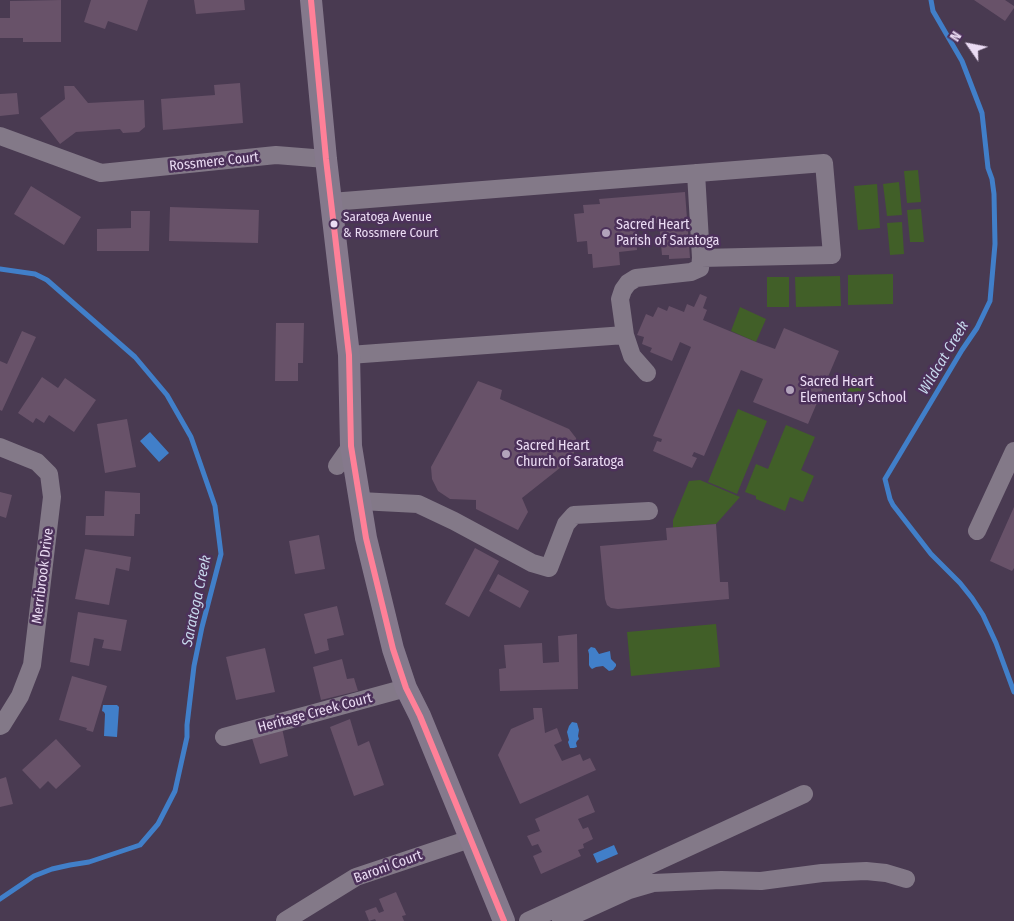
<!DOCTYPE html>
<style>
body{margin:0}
#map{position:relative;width:1014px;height:921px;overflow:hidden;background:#493a51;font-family:"Fira Sans Condensed",sans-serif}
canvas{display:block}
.north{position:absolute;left:944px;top:20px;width:50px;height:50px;-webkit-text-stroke:4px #4c315a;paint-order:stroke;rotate:303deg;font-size:14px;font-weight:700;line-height:20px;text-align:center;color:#ebdcf4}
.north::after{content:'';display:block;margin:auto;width:18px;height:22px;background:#ebdcf4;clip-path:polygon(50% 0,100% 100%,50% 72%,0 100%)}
</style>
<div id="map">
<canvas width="1014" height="921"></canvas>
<div class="north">N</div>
</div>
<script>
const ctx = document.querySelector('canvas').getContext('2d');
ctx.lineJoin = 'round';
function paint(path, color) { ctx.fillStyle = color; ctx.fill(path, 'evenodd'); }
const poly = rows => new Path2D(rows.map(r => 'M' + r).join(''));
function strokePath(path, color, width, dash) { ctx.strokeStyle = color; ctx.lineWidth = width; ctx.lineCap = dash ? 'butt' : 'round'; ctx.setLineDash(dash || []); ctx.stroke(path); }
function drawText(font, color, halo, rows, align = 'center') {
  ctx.font = font + ' "Fira Sans Condensed",sans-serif'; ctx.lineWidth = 5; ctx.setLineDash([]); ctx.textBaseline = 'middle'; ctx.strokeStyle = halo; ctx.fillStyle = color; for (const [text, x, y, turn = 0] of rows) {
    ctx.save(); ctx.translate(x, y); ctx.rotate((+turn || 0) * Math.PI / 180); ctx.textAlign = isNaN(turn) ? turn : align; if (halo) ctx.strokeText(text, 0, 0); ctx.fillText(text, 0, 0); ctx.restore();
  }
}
const green = poly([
 [918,170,921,202,907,203,904,171],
 [899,182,902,215,887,216,883,184],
 [877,184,880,228,858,230,854,186],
 [921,209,924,242,910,242,907,210],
 [902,222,904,254,890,255,887,223],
 [893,274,893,304,848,305,848,275],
 [840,276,841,306,796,307,795,277],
 [767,277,789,277,789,307,767,307],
 [740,307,766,319,756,342,731,331],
 [854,375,865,379,856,405,844,400],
 [738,409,767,421,737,494,708,482],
 [786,425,815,437,801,470,814,476,803,502,790,497,785,511,756,499,756,496,745,492,756,464,768,469],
 [700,480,740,497,716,524,673,528,673,520,689,481],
 [716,624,720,667,631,676,627,632]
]);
const water = poly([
 [150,432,169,453,159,462,140,441],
 [591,647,595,648,599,654,610,651,611,659,616,664,616,666,613,670,609,671,603,666,596,667,592,669,590,667,589,665,589,654,588,650],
 [103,705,117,705,119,707,117,737,104,736,105,714,104,712,102,711],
 [572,722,577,723,579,730,578,736,579,739,577,741,576,743,577,747,574,748,570,748,568,742,569,740,567,732,569,726],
 [614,845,618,854,597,863,593,854]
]);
const stream = poly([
 [931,0,933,11,962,61,982,113,988,168,992,179,994,194,995,244,990,301,977,328,962,350,885,479,890,499,893,505,931,554,960,583,972,598,983,615,996,643,1014,692],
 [0,269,35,274,47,280,135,357,167,395,191,437,215,506,221,554,202,627,194,666,187,725,187,737,175,791,158,824,140,845,89,862,70,865,52,869,34,876,0,899]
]);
const building = poly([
 [61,0,61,42,23,42,23,38,0,38,0,18,10,18,10,1],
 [91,0,148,0,137,31,108,21,105,29,84,22],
 [194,0,244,0,245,10,196,14],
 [974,0,1005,0,1014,6,1014,8,1005,21],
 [240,83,243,123,163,130,161,99,215,95,214,85],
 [64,86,74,86,88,103,144,100,145,127,139,132,123,133,120,129,76,132,60,144,40,118,65,99],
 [17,93,19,114,0,116,0,94],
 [31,186,81,217,64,245,14,214],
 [685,192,690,258,669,259,669,255,662,255,659,223,635,225,637,250,619,252,620,265,593,268,592,254,588,254,587,241,577,242,574,214,584,213,583,205,600,204,599,199],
 [170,207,259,210,258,243,169,241],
 [131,211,150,211,149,251,97,251,97,229,131,228],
 [700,294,707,297,703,308,707,310,703,320,756,342,775,349,784,328,839,351,808,424,753,402,763,379,741,370,704,456,694,452,692,456,697,458,692,468,653,451,657,441,661,442,662,439,653,436,691,347,680,342,672,361,650,352,652,348,642,344,644,337,637,335,646,314,653,317,658,307,667,311,669,306,684,312,687,304,694,307],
 [276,323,304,323,303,363,298,363,298,381,275,381],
 [22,331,36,337,2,411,0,410,0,361,7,364],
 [42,377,58,388,65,378,96,400,74,432,49,415,44,423,36,418,33,423,18,413],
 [478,381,502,390,500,399,569,429,576,438,577,447,570,460,522,498,528,512,518,530,476,509,476,500,450,499,438,491,432,479,431,467],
 [127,419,136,467,105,473,97,424],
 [105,491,140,493,140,514,135,514,134,536,85,535,86,516,104,516],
 [0,492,12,495,6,518,0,516],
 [1014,507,1014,568,1012,571,990,561],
 [716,524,720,582,728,582,729,599,618,609,611,608,607,605,605,599,600,546,667,540,666,528],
 [319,535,325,569,295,574,289,541],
 [475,548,499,561,469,617,445,604],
 [85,549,131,557,129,571,116,568,109,605,75,599],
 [498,574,529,591,520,608,489,591],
 [337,606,344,635,327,639,329,650,315,654,304,614],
 [78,612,127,620,121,651,102,648,104,640,94,638,89,666,70,662],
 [577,634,578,689,500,691,499,669,506,668,504,645,542,643,543,663,559,662,558,636],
 [265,648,275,692,236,700,226,657],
 [342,659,347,679,354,678,358,691,321,700,313,667],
 [72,676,107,686,93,732,86,730,87,728,59,720],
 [533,708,542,708,545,733,557,728,562,741,554,745,562,761,580,754,583,761,590,758,596,770,520,804,498,755,511,729,534,719],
 [350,719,358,746,369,741,384,785,354,796,330,727],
 [282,728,288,756,260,764,251,735],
 [56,739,81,766,56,789,48,781,40,789,22,770],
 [6,777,13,804,0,807,0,779],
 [588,795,595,812,578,819,583,829,588,827,593,839,583,844,584,848,578,850,581,856,541,874,533,856,542,852,538,844,532,846,527,836,540,831,535,819],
 [396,892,406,915,402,916,404,921,376,921,375,919,369,921,365,911,376,907,379,913,384,911,379,899]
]);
const minor = poly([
 [0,136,101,173,276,155,326,159],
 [331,202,824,163,832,255,701,258],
 [625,335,620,299,623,290,628,283,636,278,691,272,700,268,701,258,696,173],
 [349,355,625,335,632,356,647,373],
 [0,447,37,462,49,474,52,497,32,665,20,696,2,725,0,726],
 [337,466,351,446],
 [360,501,418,504,454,521,532,563,549,568,566,524,574,515,649,511],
 [977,531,1014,451],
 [224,737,311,714,406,688],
 [285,921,356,877,470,839],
 [528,921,804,794],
 [561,921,629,890,653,883,721,880,761,881,822,873,866,871,886,873,906,879]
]);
const major = poly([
 [311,0,326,159,349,355,351,446,366,538,393,649,406,688,420,716,504,921]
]);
const bus1 = poly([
 [311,0,326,159,349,355,351,446,366,538,393,649,406,688,420,716,504,921]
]);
const markers = [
 [334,224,4.5,"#ebdcf4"],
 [606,233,5,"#b2a3bb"],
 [790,390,5,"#b2a3bb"],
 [506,454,5,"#b2a3bb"]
];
const busNames = [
 ["Saratoga Avenue",343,217],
 ["& Rossmere Court",343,233]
];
const streetNames = [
 ["Rossmere Court",214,162,-6],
 ["Merribrook Drive",43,576,-83],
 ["Heritage Creek Court",315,713,-15],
 ["Baroni Court",388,867,-20]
];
const poiNames = [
 ["Sacred Heart",616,225],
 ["Parish of Saratoga",616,241],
 ["Sacred Heart",800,382],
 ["Elementary School",800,398],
 ["Sacred Heart",516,446],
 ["Church of Saratoga",516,462]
];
const waterNames = [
 ["Wildcat Creek",944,358,-59],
 ["Saratoga Creek",197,601,-78]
];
paint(green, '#415f28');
paint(water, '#417fc9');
strokePath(stream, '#417fc9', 5);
paint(building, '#685269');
strokePath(minor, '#837988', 18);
strokePath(major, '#85798c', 22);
strokePath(bus1, '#ff8098', 6);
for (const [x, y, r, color] of markers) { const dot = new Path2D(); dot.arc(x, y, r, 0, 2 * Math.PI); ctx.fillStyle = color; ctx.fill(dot); strokePath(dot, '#4c315a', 2); }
drawText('13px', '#ebdcf4', '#4c315a', busNames, 'left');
drawText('14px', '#ebdcf4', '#4c315a', streetNames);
drawText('14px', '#ebdcf4', '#4c315a', poiNames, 'left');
drawText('italic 15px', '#c6d7eb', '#4c315a', waterNames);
</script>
